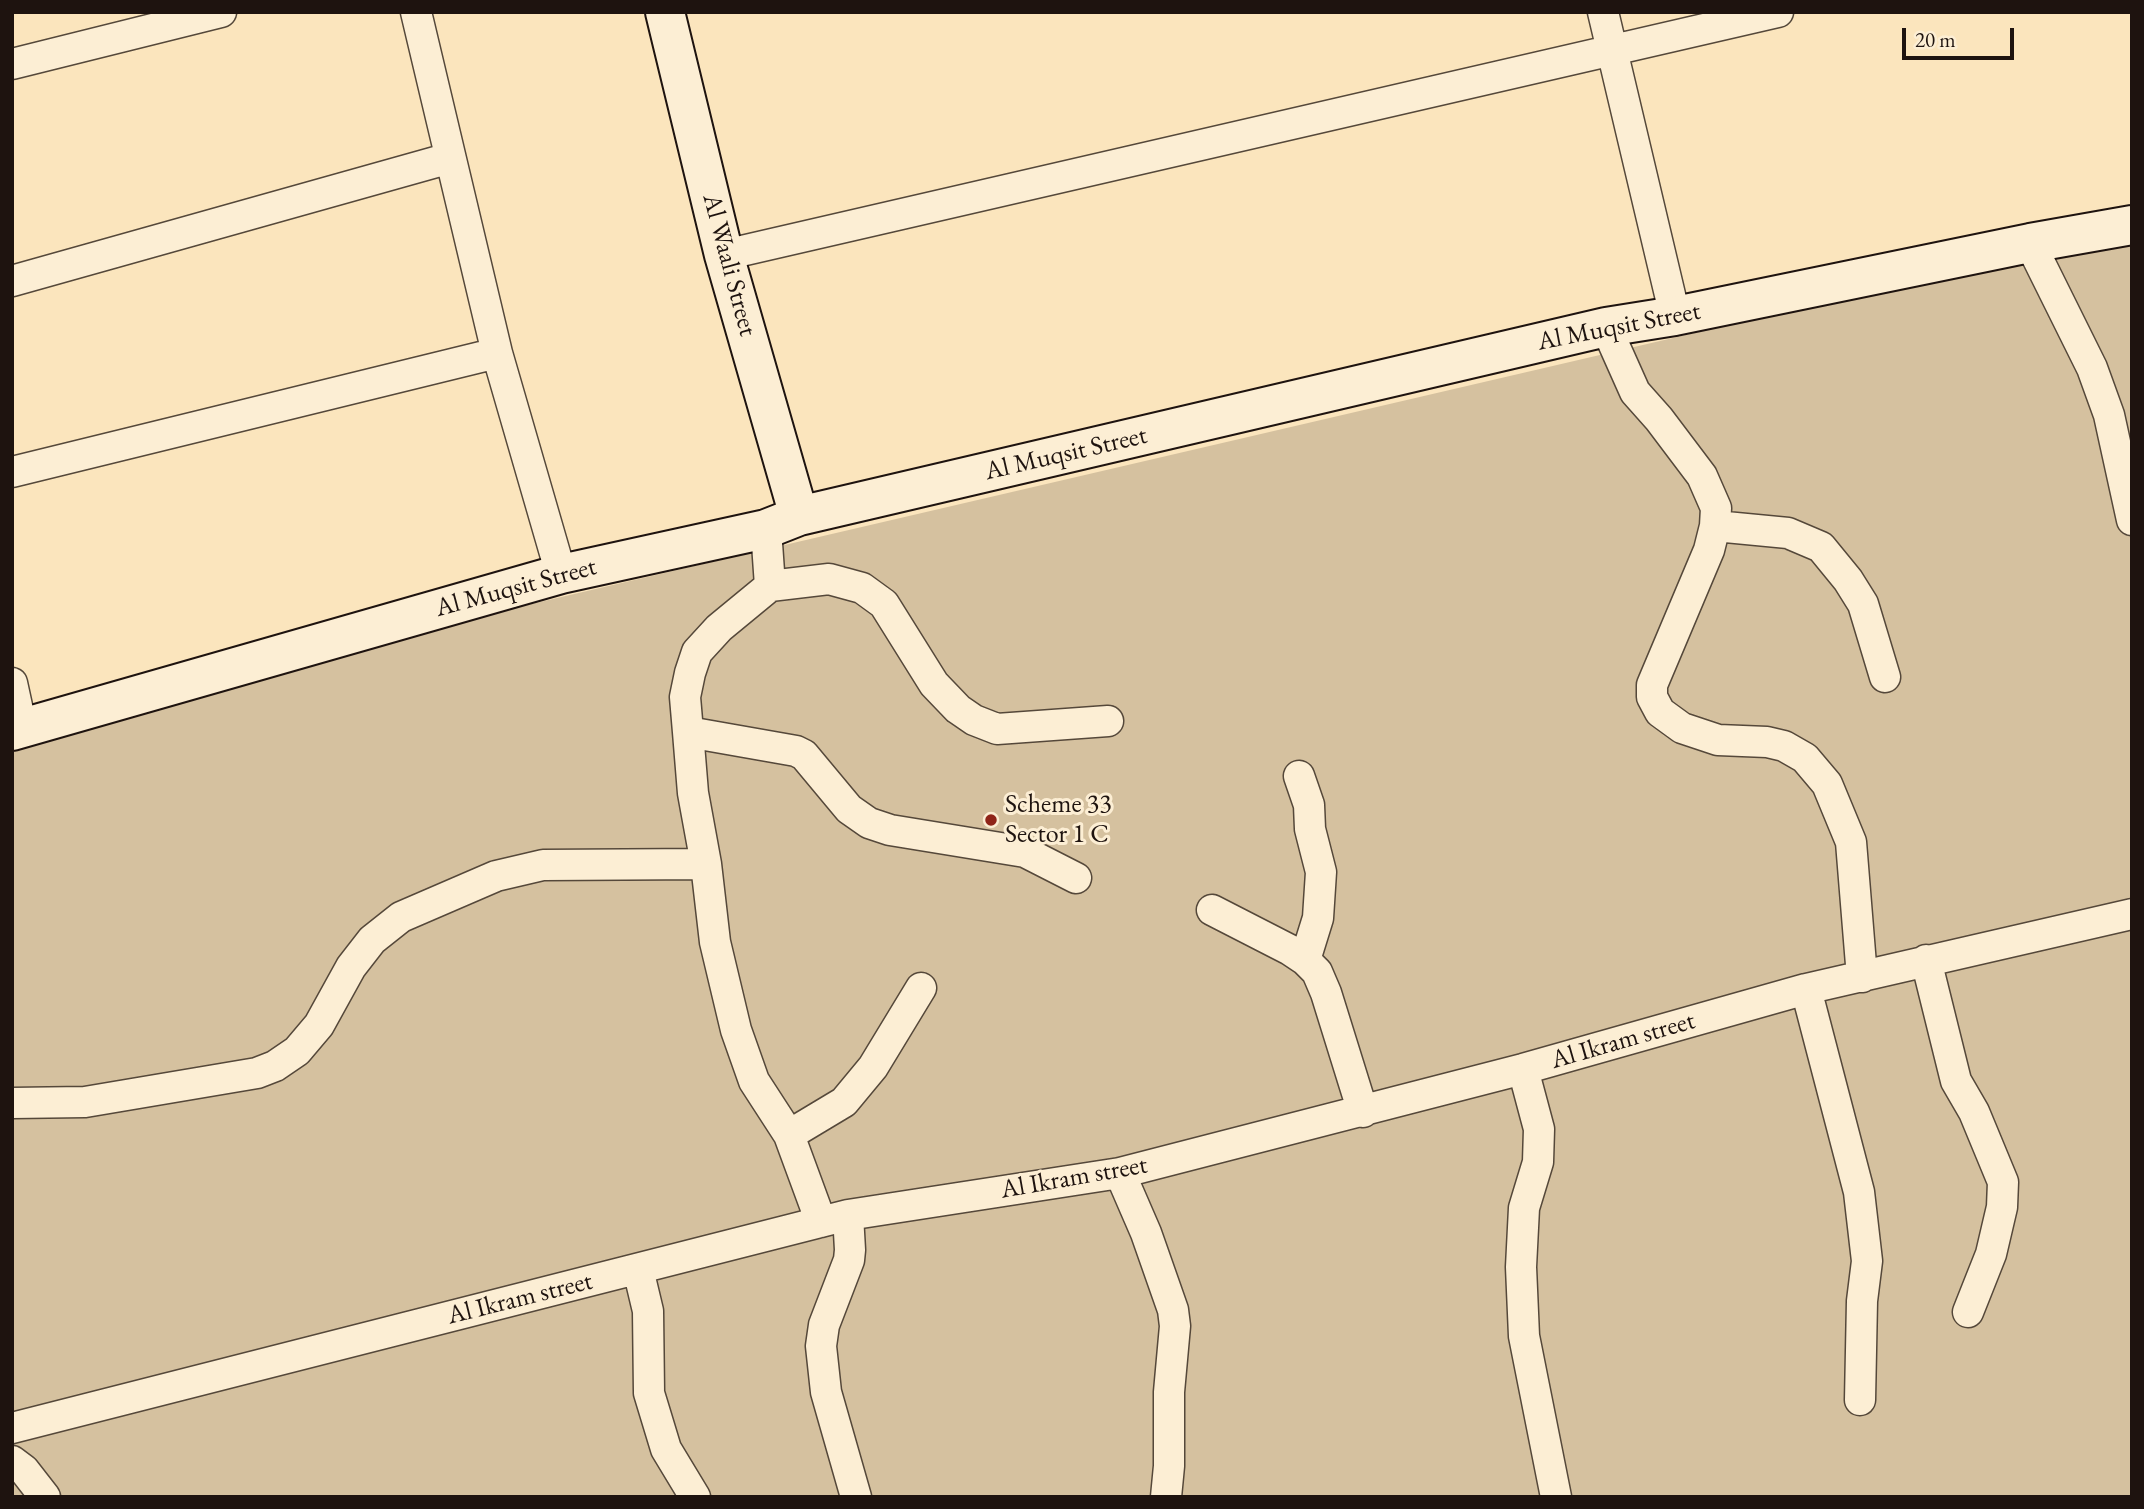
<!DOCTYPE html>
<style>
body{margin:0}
#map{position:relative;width:2144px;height:1509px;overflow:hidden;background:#fbe5bd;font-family:"EB Garamond",serif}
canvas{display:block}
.frame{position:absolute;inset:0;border:14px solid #1e130f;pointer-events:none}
.scale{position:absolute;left:1902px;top:28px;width:112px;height:32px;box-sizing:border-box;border:4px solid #1e130f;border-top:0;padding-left:9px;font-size:21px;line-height:24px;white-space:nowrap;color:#1e130f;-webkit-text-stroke:5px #fceed4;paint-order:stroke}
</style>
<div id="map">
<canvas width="2144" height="1509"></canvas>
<div class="frame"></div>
<div class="scale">20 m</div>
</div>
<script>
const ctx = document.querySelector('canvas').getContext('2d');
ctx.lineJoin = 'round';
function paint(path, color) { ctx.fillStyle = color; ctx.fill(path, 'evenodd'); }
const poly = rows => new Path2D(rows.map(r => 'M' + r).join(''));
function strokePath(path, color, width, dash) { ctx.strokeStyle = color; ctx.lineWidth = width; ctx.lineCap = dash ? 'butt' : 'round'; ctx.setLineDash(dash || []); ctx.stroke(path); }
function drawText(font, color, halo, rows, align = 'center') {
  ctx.font = font + ' "EB Garamond",serif'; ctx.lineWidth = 6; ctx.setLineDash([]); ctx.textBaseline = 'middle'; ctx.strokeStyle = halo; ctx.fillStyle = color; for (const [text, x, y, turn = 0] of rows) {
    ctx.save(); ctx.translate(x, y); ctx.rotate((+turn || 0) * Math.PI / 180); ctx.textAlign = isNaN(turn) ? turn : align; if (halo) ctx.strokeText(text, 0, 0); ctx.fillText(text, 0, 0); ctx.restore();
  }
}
const green = poly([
 [2132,231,2132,1497,12,1497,12,725]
]);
const street = poly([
 [1603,12,1675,316],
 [12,64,221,12],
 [2030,243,2092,368,2109,415,2132,520],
 [724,255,1778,12],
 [12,281,450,158],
 [1606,327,1635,392,1659,419,1702,476,1716,508,1715,526,1709,550,1652,685,1652,697,1660,712,1682,728,1718,740,1767,742,1784,746,1805,758,1827,784,1851,842,1862,977],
 [497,353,561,574],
 [12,472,497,353,416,12],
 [1715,526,1788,533,1821,547,1848,580,1863,604,1885,677],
 [766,529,770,586,719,628,697,652,690,673,685,697,688,732,693,793,706,864,715,942,736,1030,754,1081,789,1135,821,1222],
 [770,586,829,579,862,588,884,604,934,684,958,709,974,720,997,729,1108,721],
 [12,683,22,729],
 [688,732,796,751,804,755,849,809,869,823,890,830,1025,852,1076,878],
 [1299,776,1309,805,1310,829,1321,872,1318,918,1305,960],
 [1212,910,1290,950,1305,960,1317,972,1326,993,1363,1112],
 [1926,960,1956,1081,1974,1112,2003,1182,2002,1207,1991,1254,1968,1312],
 [1806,989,1859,1192,1867,1261,1862,1301,1860,1400],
 [1523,1069,1539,1129,1538,1162,1524,1208,1521,1267,1524,1336,1556,1497],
 [12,1103,85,1102,257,1073,275,1066,297,1051,319,1025,351,967,372,940,401,917,496,876,543,865,706,864],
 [789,1135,844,1102,873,1067,921,988],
 [1120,1173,1146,1233,1173,1310,1175,1326,1169,1392,1169,1466,1166,1497],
 [848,1215,850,1250,849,1260,824,1325,821,1346,826,1392,856,1497],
 [638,1269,648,1311,649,1393,666,1449,695,1497],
 [12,1428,848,1215,1120,1173,1523,1069,1806,989,2132,914],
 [12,1461,24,1470,45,1497]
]);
const secondary = poly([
 [665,12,724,255,799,516],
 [12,731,561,574,766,529,799,516,1606,327,1675,316,2030,243,2132,225]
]);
const markers = [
 [991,820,7,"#8f2418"]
];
const streetNames = [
 ["Al Waali Street",729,265,75],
 ["Al Muqsit Street",1619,327,-11],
 ["Al Muqsit Street",1066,454,-13],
 ["Al Muqsit Street",516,588,-15],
 ["Al Ikram street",1623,1041,-16],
 ["Al Ikram street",1074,1178,-10],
 ["Al Ikram street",520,1299,-14]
];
const poiNames = [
 ["Scheme 33",1005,805],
 ["Sector 1 C",1005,835]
];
paint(green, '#d5c19f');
strokePath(street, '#55483a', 33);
strokePath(secondary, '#1e130f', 42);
strokePath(street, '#fceed4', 30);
strokePath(secondary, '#fceed4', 38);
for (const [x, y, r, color] of markers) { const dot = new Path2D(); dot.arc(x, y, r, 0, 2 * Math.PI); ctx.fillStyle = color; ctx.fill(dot); strokePath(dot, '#fceed4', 2.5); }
drawText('26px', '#1e130f', '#fceed4', streetNames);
drawText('26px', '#1e130f', '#fceed4', poiNames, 'left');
</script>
